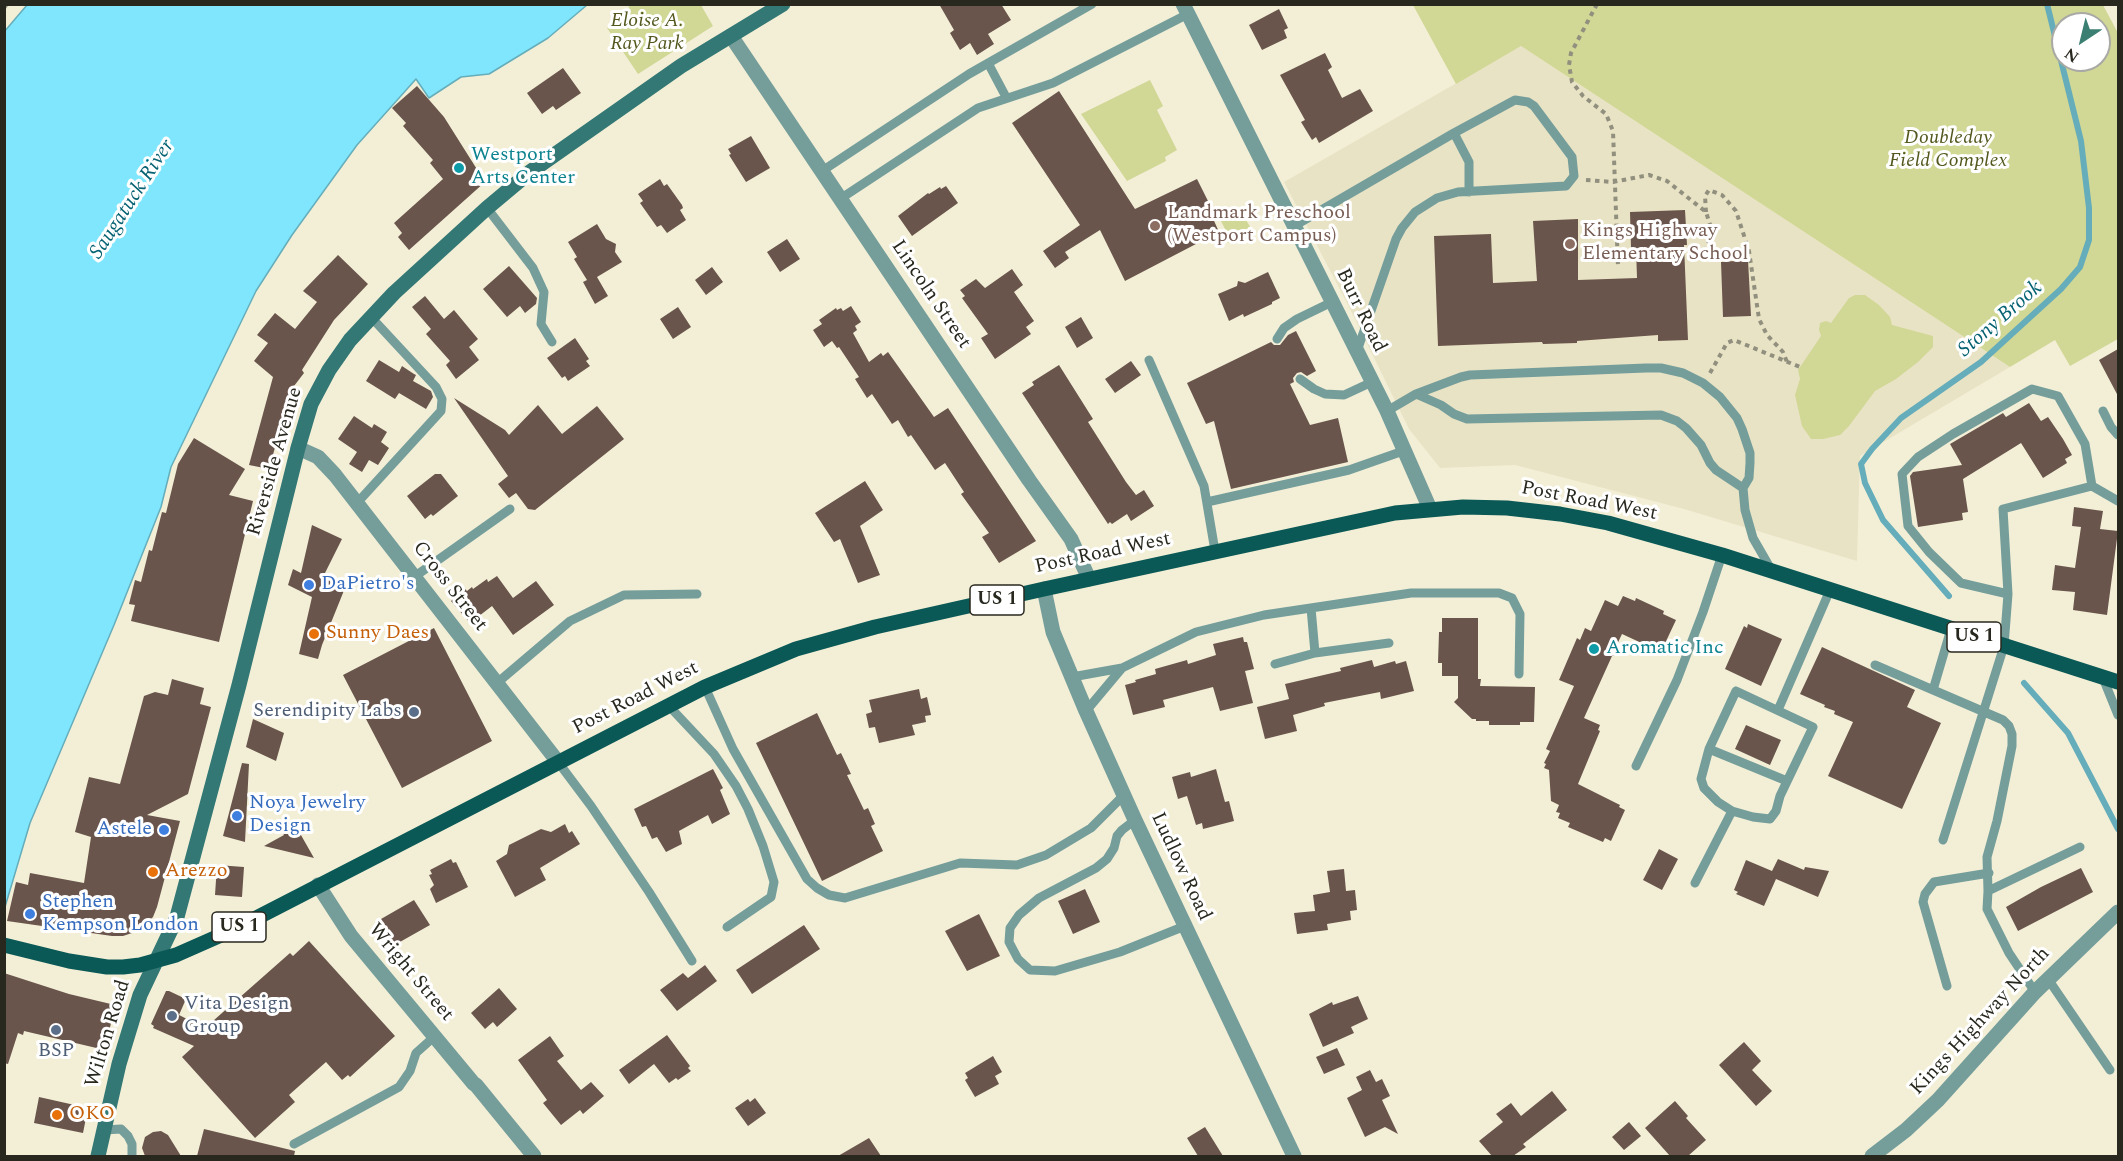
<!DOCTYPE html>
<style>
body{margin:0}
#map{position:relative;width:2123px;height:1161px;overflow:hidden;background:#f3efd7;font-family:Spectral,serif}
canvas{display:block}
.frame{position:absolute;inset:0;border:6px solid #29281f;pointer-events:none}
.north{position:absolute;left:2051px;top:12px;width:60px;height:60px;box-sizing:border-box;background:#fff;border:2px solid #a9a9a5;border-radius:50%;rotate:215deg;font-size:16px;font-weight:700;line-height:24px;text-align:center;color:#29281f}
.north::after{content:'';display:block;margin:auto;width:21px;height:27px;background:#3b7f73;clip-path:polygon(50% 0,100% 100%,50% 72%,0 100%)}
</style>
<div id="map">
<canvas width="2123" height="1161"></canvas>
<div class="frame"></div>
<div class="north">N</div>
</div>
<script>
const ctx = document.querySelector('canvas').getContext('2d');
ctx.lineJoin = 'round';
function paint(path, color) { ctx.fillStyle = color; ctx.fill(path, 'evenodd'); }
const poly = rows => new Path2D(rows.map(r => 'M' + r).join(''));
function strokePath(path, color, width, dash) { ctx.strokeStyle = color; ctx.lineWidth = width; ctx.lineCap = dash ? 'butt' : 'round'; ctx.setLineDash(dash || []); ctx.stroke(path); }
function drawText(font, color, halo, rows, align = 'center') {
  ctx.font = font + ' Spectral,serif'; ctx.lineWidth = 6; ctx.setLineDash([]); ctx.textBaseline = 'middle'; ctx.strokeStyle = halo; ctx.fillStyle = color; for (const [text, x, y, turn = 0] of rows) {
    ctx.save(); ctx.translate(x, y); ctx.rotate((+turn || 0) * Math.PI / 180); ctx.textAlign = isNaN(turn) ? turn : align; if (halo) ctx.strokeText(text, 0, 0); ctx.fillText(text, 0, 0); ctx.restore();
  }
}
const built = poly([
 [1521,46,2010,367,1860,456,1857,561,1684,509,1515,465,1440,468,1409,429,1349,307,1284,182]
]);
const green = poly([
 [628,4,701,5,713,26,638,74,607,28,621,22,629,7],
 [1413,5,2103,5,2118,33,2118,339,2070,366,2055,340,2010,367,1521,46,1456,84],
 [2063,24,2099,24,2099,60,2063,60],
 [1150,80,1163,106,1157,110,1177,150,1165,157,1166,161,1127,181,1081,114],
 [1221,210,1228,210,1238,214,1246,220,1254,233,1234,243,1228,243,1223,238,1226,231,1217,213],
 [1855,295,1865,295,1879,305,1890,317,1892,325,1933,336,1933,347,1918,362,1896,379,1875,391,1849,426,1840,435,1823,439,1811,439,1802,426,1795,395,1800,379,1798,370,1821,336,1819,330,1820,323,1826,321,1831,323,1849,298]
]);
const water = poly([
 [27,5,587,5,548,38,489,74,461,77,429,98,416,79,357,145,292,235,256,291,171,467,161,507,114,625,30,823,5,907,4,32,27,5]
]);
const stream = poly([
 [1949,596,1883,520,1865,483,1861,464,1872,449,1901,418,1981,362,2061,289,2080,267,2089,240,2089,208,2081,141,2047,4],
 [2024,683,2068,733,2118,829]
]);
const building = poly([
 [939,4,1001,4,1011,20,988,34,994,44,977,55,970,43,960,50,950,33,954,30],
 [1279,9,1288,28,1284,30,1287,38,1262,50,1249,25],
 [1325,53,1332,67,1328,70,1342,98,1360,89,1373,111,1319,143,1316,137,1312,140,1301,122,1305,120,1280,75],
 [563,68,581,93,556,110,553,106,542,114,527,93],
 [417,86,444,117,485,182,409,250,398,237,402,233,394,223,443,179,430,163,433,160,403,126,406,123,392,108],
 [1059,91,1135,209,1197,179,1214,213,1211,214,1219,232,1125,281,1100,230,1065,252,1069,258,1055,268,1043,251,1080,225,1012,123],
 [751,136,770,168,746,182,729,155,731,154,728,149],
 [660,179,664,186,667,184,682,205,683,208,680,210,686,220,667,233,661,225,657,227,640,203,643,201,638,194],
 [946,186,958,203,912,236,898,216,928,193,929,194,940,187,941,189],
 [1685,210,1687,245,1684,245,1688,340,1658,341,1658,335,1577,341,1577,343,1543,344,1542,342,1438,346,1434,236,1491,234,1493,283,1537,281,1533,221,1578,219,1578,280,1637,278,1636,248,1631,248,1630,212],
 [597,224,606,239,616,244,615,252,622,262,597,277,608,296,595,304,583,282,587,280,574,259,577,257,568,242],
 [787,239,800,259,780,272,767,252],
 [338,255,368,284,334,320,302,370,304,373,291,390,269,469,249,465,273,377,254,361,268,343,257,335,275,313,295,329,317,302,303,291],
 [1748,260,1751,316,1723,317,1721,262],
 [509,266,537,298,536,304,525,313,520,306,507,317,483,289],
 [712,267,723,282,706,295,695,280],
 [1012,269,1023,285,1014,292,1034,321,1026,327,1031,334,995,359,981,338,988,334,962,298,965,296,960,290,976,279,985,288],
 [1268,272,1280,298,1272,302,1272,304,1244,317,1243,314,1229,321,1218,294,1237,286,1238,281,1245,283],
 [425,296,444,319,454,310,478,339,469,347,479,360,456,379,446,365,450,361,426,334,431,329,412,307],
 [851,306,861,322,855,326,857,330,853,333,869,362,881,353,883,356,888,352,934,417,948,408,1036,541,999,563,982,537,989,533,961,494,964,492,945,463,935,470,911,435,908,437,898,420,892,424,872,394,867,398,855,379,859,377,839,347,837,348,832,341,824,347,813,330,822,324,819,320,836,308,837,310,841,308,843,311],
 [678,307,691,327,673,339,660,319],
 [1081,317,1093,338,1077,348,1065,327],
 [1296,331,1316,371,1307,376,1301,372,1297,373,1293,378,1294,382,1290,384,1310,425,1338,418,1348,462,1231,489,1214,421,1206,424,1187,383,1271,342,1274,345,1280,345,1288,335],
 [575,338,589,359,586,361,590,366,568,381,565,376,562,378,547,358],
 [2118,349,2118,396,2099,360],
 [379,360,399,372,402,366,414,374,416,375,413,381,431,391,433,397,426,409,399,393,395,399,366,381],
 [1131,361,1141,375,1115,393,1105,379],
 [1059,365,1093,419,1088,422,1126,482,1136,495,1144,490,1154,506,1131,521,1127,514,1112,524,1110,522,1108,524,1022,393,1034,385,1032,382],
 [454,398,505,430,509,435,538,405,562,434,597,406,624,439,535,510,528,509,516,493,509,498,498,484,508,476],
 [2029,403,2041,421,2048,417,2063,439,2072,455,2065,459,2067,463,2043,478,2021,443,1963,479,1968,512,1962,513,1963,520,1918,527,1910,476,1913,472,1962,465,1950,444,2003,413,2006,417],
 [354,416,372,428,374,424,387,432,381,442,389,448,378,465,369,460,362,472,349,464,357,452,338,439],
 [194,438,245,469,229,495,253,501,219,642,131,621,135,605,129,604,135,580,141,582,149,550,152,551,162,512,166,513,178,464],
 [435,474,441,474,458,496,433,516,431,514,425,519,407,496],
 [865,481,883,510,860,526,880,575,858,583,840,539,834,542,815,513],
 [2074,507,2103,511,2100,529,2118,531,2107,615,2073,610,2075,592,2052,590,2055,565,2075,568,2081,527,2072,526],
 [312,525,342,539,323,577,345,588,322,645,318,659,299,654,312,597,288,585,293,569,301,573],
 [497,576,513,598,536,581,554,605,513,635,492,606,470,623,451,601,465,589,467,591,472,587,473,589,487,579,488,582],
 [1623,596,1635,601,1636,598,1664,611,1663,614,1676,620,1661,652,1622,634,1612,655,1616,656,1612,656,1584,718,1600,725,1598,730,1600,731,1578,784,1620,805,1619,807,1625,810,1611,841,1605,838,1603,842,1568,827,1570,823,1558,818,1560,813,1556,812,1559,805,1551,801,1549,770,1544,768,1546,764,1544,763,1550,751,1546,749,1574,686,1559,680,1577,638,1580,640,1585,628,1591,631,1605,600,1618,606],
 [1442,618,1478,618,1478,679,1481,679,1480,686,1535,687,1534,722,1520,722,1520,725,1489,725,1489,721,1476,721,1476,719,1472,719,1454,702,1458,698,1458,676,1442,676,1442,663,1438,663,1439,632,1442,632],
 [1748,624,1782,639,1761,686,1725,669,1744,626,1747,628],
 [434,628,492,741,402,788,343,675],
 [1243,637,1244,642,1247,642,1254,669,1245,671,1253,703,1220,711,1213,687,1163,700,1165,707,1133,715,1125,685,1136,682,1135,680,1156,674,1155,669,1187,660,1188,664,1216,655,1213,644],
 [1822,647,1915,690,1907,707,1941,723,1902,809,1828,776,1853,722,1834,714,1835,711,1824,707,1825,705,1800,694],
 [1372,660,1374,667,1395,661,1396,664,1406,661,1414,691,1381,699,1380,692,1324,703,1325,706,1293,715,1297,731,1265,739,1257,707,1289,699,1285,684,1341,671,1340,668],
 [172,679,204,688,200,704,211,707,188,794,147,815,180,821,157,907,153,917,144,926,135,932,123,936,112,936,7,921,16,882,28,885,30,873,84,883,91,837,75,832,89,777,120,784,144,696,155,692,168,695],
 [919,689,921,699,927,697,931,715,925,716,926,722,912,725,915,735,879,743,875,727,869,728,866,714,872,712,869,700],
 [817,713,837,755,841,753,851,774,847,775,864,810,868,808,875,824,871,826,883,851,822,881,756,743],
 [253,719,284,733,276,761,246,747],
 [1746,725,1781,740,1770,765,1735,749],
 [242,763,249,764,245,842,223,836],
 [713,769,723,788,720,790,730,814,712,824,708,815,679,831,682,844,666,852,657,837,652,839,646,826,642,827,634,809],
 [1216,769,1225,802,1229,801,1234,821,1203,829,1202,823,1196,825,1187,796,1178,799,1172,777,1190,772,1191,777],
 [293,821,314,858,264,846,284,835,280,828],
 [565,824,569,833,572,831,580,844,540,868,546,880,515,897,496,861,507,854,509,845,541,829,551,832],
 [1659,849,1678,859,1662,890,1643,880],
 [451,859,453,863,456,862,468,887,436,903,430,889,434,885,429,875,432,874,430,870],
 [1778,859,1804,870,1805,867,1829,871,1818,897,1776,879,1764,906,1736,894,1738,892,1734,890,1746,860,1772,871],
 [217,865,244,867,242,897,215,895],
 [2081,868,2093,892,2018,931,2006,907,2041,887],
 [1344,869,1346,891,1355,890,1357,910,1350,911,1351,920,1327,924,1328,930,1297,934,1294,913,1315,911,1313,895,1330,892,1327,871],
 [1085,889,1100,922,1073,934,1058,901],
 [414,900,430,925,391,947,377,924,382,921,381,919],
 [979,914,1000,956,967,971,945,931],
 [804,925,820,949,752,994,736,970],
 [309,941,395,1036,350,1077,348,1075,342,1080,326,1062,289,1095,295,1102,255,1138,182,1057,194,1046,153,1028,154,1026,151,1024,166,991,169,991,186,999,179,1015,205,1028,290,953,293,956],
 [705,965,717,981,677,1011,660,990,683,973,688,978],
 [4,973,69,994,115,1005,105,1050,24,1031,23,1035,18,1033,8,1064,4,1063],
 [499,988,517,1009,497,1027,493,1022,485,1029,471,1013],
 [1358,996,1368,1019,1351,1027,1354,1033,1323,1047,1309,1014,1332,1002,1333,1005],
 [667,1035,690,1066,688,1068,691,1071,678,1080,676,1078,669,1083,654,1064,629,1084,619,1070],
 [550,1036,564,1056,557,1061,581,1090,591,1082,604,1096,583,1114,580,1110,561,1125,543,1103,547,1100,518,1060],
 [1744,1042,1761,1061,1752,1070,1772,1091,1756,1106,1719,1065],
 [1337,1048,1345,1065,1324,1074,1316,1057],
 [993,1056,1002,1072,995,1076,999,1084,975,1097,965,1080,968,1078,965,1073],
 [1370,1070,1376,1082,1382,1079,1390,1096,1382,1100,1398,1134,1385,1127,1365,1137,1347,1098,1362,1090,1356,1077],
 [1552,1091,1567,1110,1523,1144,1526,1147,1513,1156,1492,1156,1479,1141,1503,1122,1496,1114,1511,1103,1521,1116],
 [39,1097,88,1108,83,1133,34,1123],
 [755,1098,766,1113,748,1126,735,1108,748,1099,750,1102],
 [1675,1101,1688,1116,1686,1118,1706,1140,1688,1156,1670,1156,1645,1128],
 [1629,1122,1641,1136,1624,1150,1612,1137],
 [1205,1127,1223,1156,1198,1156,1187,1138],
 [204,1129,295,1151,294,1156,197,1156],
 [161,1131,168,1135,181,1156,145,1156,142,1148,145,1137,153,1132],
 [869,1138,881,1156,838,1156]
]);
const path = poly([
 [1597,4,1571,53,1569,65,1572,82,1583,96,1606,114,1613,131,1618,267],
 [4,8,7,4],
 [1586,180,1613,182,1649,175,1667,181,1706,212,1713,234,1705,250],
 [1706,212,1705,196,1709,190,1722,195,1736,211,1749,251,1759,319,1767,335,1783,352,1787,362],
 [1710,373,1727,343,1734,340,1800,367]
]);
const service = poly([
 [988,63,1006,97],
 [1454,133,1469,162,1469,192],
 [822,171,969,74,1092,4],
 [840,199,978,108,1053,83,1188,14],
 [487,208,533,268,544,292,541,324,552,342],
 [1294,226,1454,133,1515,100,1528,102,1534,106,1572,157,1574,176,1566,186,1458,192,1437,198,1415,212,1402,228,1396,239,1357,351],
 [1277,339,1284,328,1297,319,1332,302],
 [1149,360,1204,486,1215,551],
 [1300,379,1314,389,1325,394,1344,395,1372,382],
 [1416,394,1441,405,1454,414,1467,419,1661,415,1677,421,1686,428,1701,445,1710,463,1716,470,1743,488],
 [1387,411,1416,394,1461,377,1470,375,1646,368,1661,368,1683,373,1703,383,1720,397,1737,418,1742,429,1750,453,1750,463,1749,478,1743,488,1745,510,1753,538,1772,571],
 [2103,411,2111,427,2118,435],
 [1207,502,1349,470,1406,450],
 [357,503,441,411,442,399,436,387,371,317],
 [414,577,510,509],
 [2008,594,1961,583,1929,552,1908,526,1902,474,1918,457,1953,434,2032,389,2058,396,2085,444,2092,486],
 [1315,653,1389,643],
 [1275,664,1315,653,1311,608],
 [1875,665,2003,720,2009,726,2012,734,2012,746,1997,821,1987,857,1988,891],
 [1072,677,1122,668,1196,632,1264,615,1411,593,1499,593,1512,598,1520,614,1519,674],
 [2103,678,2118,715],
 [497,683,570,621,624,595,697,594],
 [705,687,733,749,807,879,817,888,829,895,845,898,960,863,1017,865,1046,855,1091,828,1124,795],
 [1933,690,1951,629],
 [1736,691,1813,727,1780,796,1776,811,1770,819,1753,817,1732,811,1718,802,1704,788,1701,779,1709,749,1736,691],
 [668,705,714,754,736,786,748,809,763,846,774,882,771,897,727,927],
 [1778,710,1830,590],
 [1086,711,1122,668],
 [1709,749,1787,781],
 [558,762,591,806,649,892,692,961],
 [1636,766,1677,680,1703,612,1722,555],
 [1135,820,1122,830,1117,836,1114,848,1107,859,1096,868,1039,898,1019,915,1010,928,1009,942,1018,959,1030,970,1055,971,1120,952,1185,926],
 [1943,840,2004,646,2008,594,2003,509,2092,486,2118,501],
 [1695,883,1732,811],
 [2048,979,2110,1070],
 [1947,986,1923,902,1925,894,1934,882,1989,873],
 [2035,992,2009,953,1987,909,1988,891,2080,847],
 [104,1130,121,1129,128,1136,132,1144,132,1156],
 [294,1144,399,1087,410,1071,416,1053,435,1036]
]);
const minor = poly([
 [1183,4,1387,411,1430,509],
 [731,36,1029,480,1071,539,1089,579],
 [298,448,318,457,335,475,558,762],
 [1044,589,1053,632,1086,711,1135,820,1294,1156],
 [318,885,351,936,474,1084],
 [476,1085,534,1156],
 [1872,1156,1906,1130,1938,1100,2035,992,2118,912]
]);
const secondary = poly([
 [98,1156,119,1064,140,995,177,917,239,685,298,448,311,404,329,370,350,340,394,293,487,208,530,172,681,66,783,4]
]);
const primary = poly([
 [4,945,69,961,107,967,123,967,140,965,176,955,235,929,705,687,796,649,875,627,1044,589,1395,513,1463,507,1507,508,1560,514,1608,523,1722,555,2118,682]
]);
const markers = [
 [459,168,6,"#0f9aa8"],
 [1155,226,6,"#8d6e63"],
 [1570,244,6,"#8d6e63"],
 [309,585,6,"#3f7fe0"],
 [314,634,6,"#e8710a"],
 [1594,649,6,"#0f9aa8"],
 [414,712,6,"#5c6f8a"],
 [237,816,6,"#3f7fe0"],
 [164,830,6,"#3f7fe0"],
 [153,872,6,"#e8710a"],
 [30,914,6,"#3f7fe0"],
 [172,1016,6,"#5c6f8a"],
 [56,1030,6,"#5c6f8a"],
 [57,1115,6,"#e8710a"]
];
const shields = [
 [997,600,54],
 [1974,637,54],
 [239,927,54]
];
const shieldNames = [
 ["US 1",997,600],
 ["US 1",1974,637],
 ["US 1",239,927]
];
const parkNames = [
 ["Eloise A.",647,22],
 ["Ray Park",647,45],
 ["Doubleday",1948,139],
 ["Field Complex",1948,162]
];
const cultureNames = [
 ["Westport",471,156],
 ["Arts Center",471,179],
 ["Aromatic Inc",1606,649]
];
const educationNames = [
 ["Landmark Preschool",1167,214],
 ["(Westport Campus)",1167,237],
 ["Kings Highway",1582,232],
 ["Elementary School",1582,255]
];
const streetNames = [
 ["Lincoln Street",930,295,56],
 ["Burr Road",1360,311,64],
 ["Riverside Avenue",276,462,-74],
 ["Post Road West",1589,502,11],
 ["Post Road West",1103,554,-12],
 ["Cross Street",449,587,52],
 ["Post Road West",636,699,-27],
 ["Ludlow Road",1180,867,65],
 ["Wright Street",410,973,50],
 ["Kings Highway North",1981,1022,-47],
 ["Wilton Road",109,1034,-73]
];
const shopNames = [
 ["DaPietro's",321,585],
 ["Noya Jewelry",249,804],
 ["Design",249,827],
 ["Astele",152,830,"right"],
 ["Stephen",42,903],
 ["Kempson London",42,926]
];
const foodNames = [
 ["Sunny Daes",326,634],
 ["Arezzo",165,872],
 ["OKO",69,1115]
];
const serviceNames = [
 ["Serendipity Labs",402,712],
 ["Vita Design",184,1005,"left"],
 ["Group",184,1028,"left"],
 ["BSP",56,1052,"center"]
];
const waterNames = [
 ["Saugatuck River",133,200,-57],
 ["Stony Brook",2001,320,-41]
];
paint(built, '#e9e3c5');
paint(green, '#d1d795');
paint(water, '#7fe6fd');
strokePath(water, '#65adba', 1.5);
strokePath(stream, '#65adba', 6);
paint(building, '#6a554c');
strokePath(path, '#918f7e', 4, [4.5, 4.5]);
strokePath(service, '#759e9b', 9);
strokePath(minor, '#759e9b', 15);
strokePath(secondary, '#337874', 15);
strokePath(primary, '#0b5956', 15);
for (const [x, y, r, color] of markers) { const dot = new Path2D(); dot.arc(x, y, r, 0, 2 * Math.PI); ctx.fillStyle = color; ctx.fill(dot); strokePath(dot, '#fff', 2); }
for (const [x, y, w] of shields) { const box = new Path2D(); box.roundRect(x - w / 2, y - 15, w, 30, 4.5); ctx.fillStyle = '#fff'; ctx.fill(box); strokePath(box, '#29281f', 1.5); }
drawText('bold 18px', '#29281f', null, shieldNames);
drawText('italic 20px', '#54581e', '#fff', parkNames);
drawText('20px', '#0d838f', '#fff', cultureNames, 'left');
drawText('20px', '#785e54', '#fff', educationNames, 'left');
drawText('20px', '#29281f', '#fff', streetNames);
drawText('20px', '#366cbe', '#fff', shopNames, 'left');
drawText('20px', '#c56008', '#fff', foodNames, 'left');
drawText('20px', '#4e5e75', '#fff', serviceNames, 'right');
drawText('italic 21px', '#056272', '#fff', waterNames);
</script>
